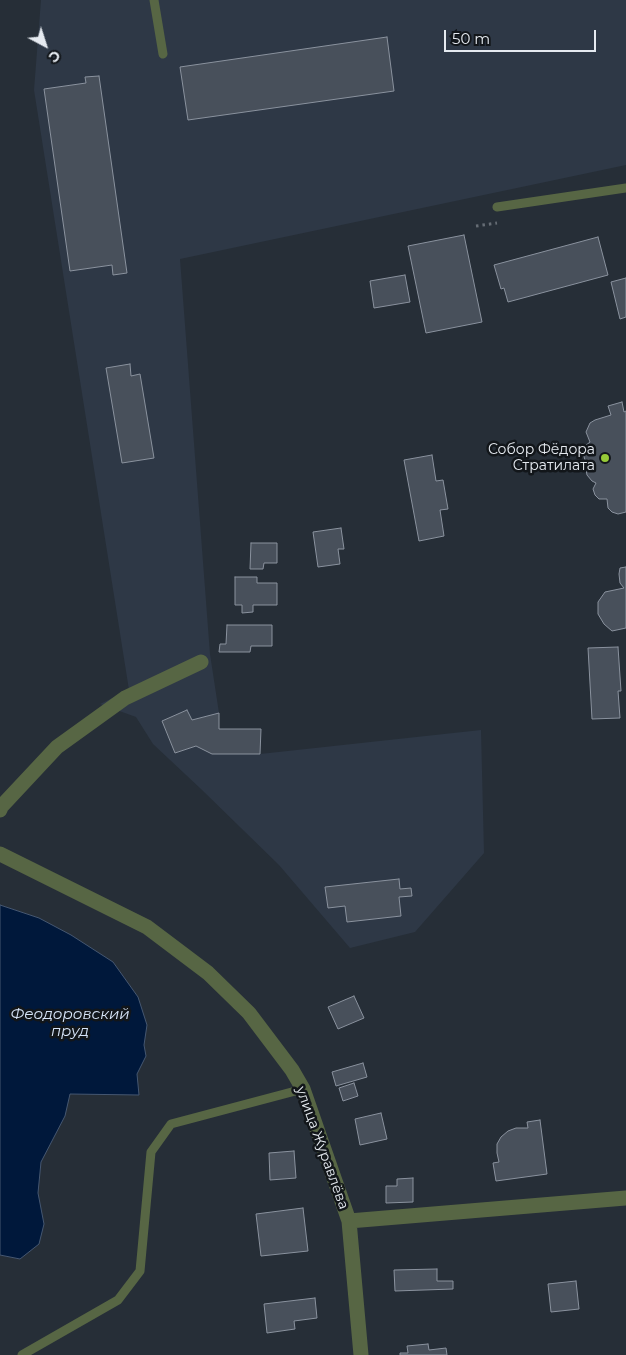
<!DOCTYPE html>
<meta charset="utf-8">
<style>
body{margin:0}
#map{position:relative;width:626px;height:1355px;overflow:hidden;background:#262e37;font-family:Montserrat,sans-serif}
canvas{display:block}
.north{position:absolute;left:20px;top:20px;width:50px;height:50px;-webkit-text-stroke:4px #12161a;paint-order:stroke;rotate:140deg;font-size:14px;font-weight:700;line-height:20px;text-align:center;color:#e5eaf0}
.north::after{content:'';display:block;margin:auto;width:18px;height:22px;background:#e5eaf0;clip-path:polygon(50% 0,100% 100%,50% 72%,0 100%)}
.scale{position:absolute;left:444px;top:30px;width:152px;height:22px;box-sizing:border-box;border:2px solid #e5eaf0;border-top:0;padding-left:6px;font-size:15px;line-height:18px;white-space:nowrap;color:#e5eaf0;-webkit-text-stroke:4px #12161a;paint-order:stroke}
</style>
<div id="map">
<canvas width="626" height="1355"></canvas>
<div class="north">С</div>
<div class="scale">50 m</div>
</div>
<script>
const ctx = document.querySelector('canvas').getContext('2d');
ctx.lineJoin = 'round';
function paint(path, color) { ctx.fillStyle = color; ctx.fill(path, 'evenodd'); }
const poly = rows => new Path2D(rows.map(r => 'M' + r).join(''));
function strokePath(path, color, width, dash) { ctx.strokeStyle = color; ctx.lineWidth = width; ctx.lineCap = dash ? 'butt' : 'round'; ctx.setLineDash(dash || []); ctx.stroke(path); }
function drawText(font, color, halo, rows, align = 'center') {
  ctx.font = font + ' Montserrat,sans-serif'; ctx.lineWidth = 5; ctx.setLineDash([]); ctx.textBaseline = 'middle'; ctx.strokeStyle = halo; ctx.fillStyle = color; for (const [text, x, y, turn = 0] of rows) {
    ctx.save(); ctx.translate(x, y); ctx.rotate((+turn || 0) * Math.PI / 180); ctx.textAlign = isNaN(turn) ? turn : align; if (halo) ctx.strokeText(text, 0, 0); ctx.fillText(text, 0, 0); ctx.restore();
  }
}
const built = poly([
 [41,0,626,0,626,165,180,259,210,654,219,713,192,720,187,710,162,721,175,753,196,746,213,754,260,754,481,730,484,853,415,932,350,948,279,865,201,789,153,744,136,717,100,704,129,690,34,90]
]);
const water = poly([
 [0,905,39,918,71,935,113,962,138,997,147,1025,144,1045,146,1056,137,1074,139,1095,70,1094,65,1116,41,1162,38,1193,44,1224,39,1244,20,1259,0,1255,0,905]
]);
const building = poly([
 [387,37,394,91,188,120,180,67,387,37],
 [99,76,127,273,113,275,112,265,70,271,44,89,86,83,85,77,99,76],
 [464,235,482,322,426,333,408,246,464,235],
 [598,237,608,275,508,302,504,288,501,289,494,265,598,237],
 [405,275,410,302,374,308,370,281,405,275],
 [626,278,626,317,620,319,611,282,626,278],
 [130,364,131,376,140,374,154,458,122,463,106,368,130,364],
 [622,402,624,412,626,411,626,512,618,514,612,512,608,508,607,499,599,499,595,495,593,489,596,483,592,481,587,475,586,470,590,463,585,460,583,453,585,446,590,442,586,432,590,423,595,420,611,415,608,406,622,402],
 [432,455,436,481,443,480,448,509,440,510,444,536,419,541,404,460,432,455],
 [341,528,344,549,338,549,340,564,318,567,313,532,341,528],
 [251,543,277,543,277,563,264,563,263,569,250,569,251,543],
 [626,567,626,628,612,631,604,624,598,614,598,602,605,592,624,588,620,583,619,574,620,568,626,567],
 [235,577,257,577,257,583,277,583,277,605,253,605,253,612,242,613,242,605,235,605,235,577],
 [227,625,272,625,272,646,251,646,250,652,219,652,220,644,226,644,227,625],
 [618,647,621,691,618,691,620,718,592,719,588,648,618,647],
 [187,710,192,720,219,713,219,729,261,729,260,754,212,754,196,746,175,753,162,721,187,710],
 [399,879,400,889,411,888,412,896,399,897,401,916,347,922,345,906,328,908,325,887,399,879],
 [354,996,364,1018,338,1029,328,1007,354,996],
 [363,1063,367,1077,336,1086,332,1072,363,1063],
 [354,1083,358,1096,343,1101,339,1088,354,1083],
 [381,1113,387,1139,360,1145,355,1119,381,1113],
 [540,1120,547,1174,496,1181,493,1163,499,1162,497,1153,497,1144,501,1137,508,1131,516,1128,528,1128,527,1122,540,1120],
 [294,1151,296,1178,270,1180,269,1153,294,1151],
 [413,1178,413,1202,386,1203,386,1186,397,1186,397,1179,413,1178],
 [303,1208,308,1251,261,1256,256,1214,303,1208],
 [437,1269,437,1281,453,1281,453,1289,395,1291,394,1270,437,1269],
 [576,1281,579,1309,551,1312,548,1284,576,1281],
 [315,1298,317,1318,294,1321,295,1329,267,1333,264,1304,315,1298],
 [428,1344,429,1350,446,1348,447,1355,400,1355,400,1353,408,1353,407,1346,428,1344]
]);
const path = poly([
 [476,226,497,223]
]);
const lane = poly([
 [154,0,163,54],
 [497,207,626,188],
 [22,1355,118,1300,140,1271,151,1152,171,1124,303,1089]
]);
const street = poly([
 [0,810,1,807,57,747,125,698,201,662],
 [0,854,147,927,208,973,249,1013,292,1070,303,1089,349,1221,361,1355],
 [349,1221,626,1198]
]);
const markers = [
 [605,458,5,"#97cb38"]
];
const poiNames = [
 ["Собор Фёдора",595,450],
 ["Стратилата",595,466]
];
const streetNames = [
 ["улица Журавлёва",322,1148,70]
];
const waterNames = [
 ["Феодоровский",70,1015],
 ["пруд",70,1032]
];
paint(built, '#2e3846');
paint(water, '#00183b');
strokePath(water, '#455771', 1);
paint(building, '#48505b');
strokePath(building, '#8a929e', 1);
strokePath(path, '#666d75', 3, [2.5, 4]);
strokePath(lane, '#576644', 9);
strokePath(street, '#576644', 15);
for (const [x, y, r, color] of markers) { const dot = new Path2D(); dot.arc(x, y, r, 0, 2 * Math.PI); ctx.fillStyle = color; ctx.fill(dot); strokePath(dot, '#12161a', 2); }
drawText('14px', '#e5eaf0', '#12161a', poiNames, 'right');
drawText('14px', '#e5eaf0', '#12161a', streetNames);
drawText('italic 15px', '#d7e5f9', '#12161a', waterNames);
</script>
